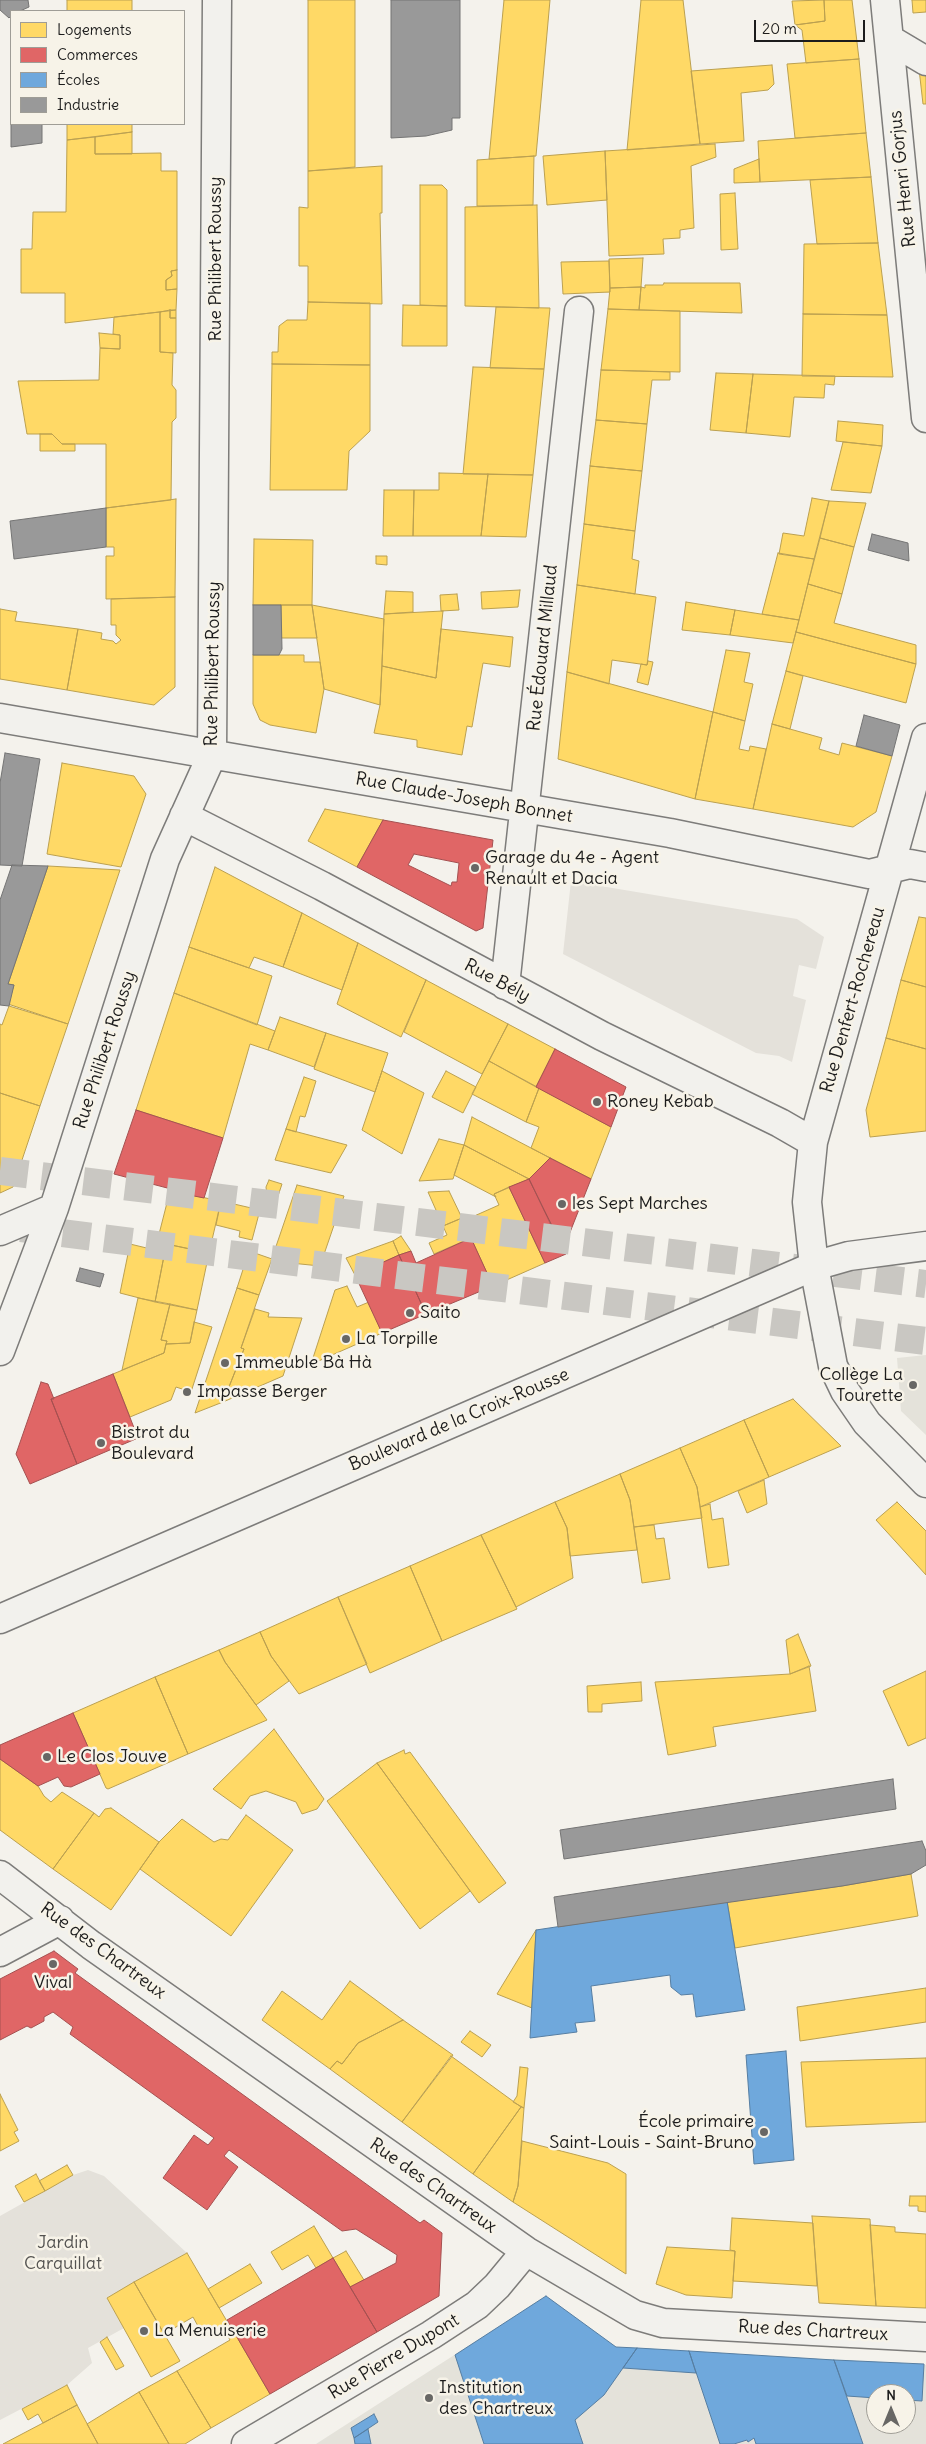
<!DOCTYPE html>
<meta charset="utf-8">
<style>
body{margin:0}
#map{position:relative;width:926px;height:2444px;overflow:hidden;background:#f4f2ec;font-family:Delius,sans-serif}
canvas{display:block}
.legend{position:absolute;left:10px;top:10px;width:175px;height:115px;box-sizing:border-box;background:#f7f3e8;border:1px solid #9f9d96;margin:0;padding:6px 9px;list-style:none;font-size:15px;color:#1c1c1c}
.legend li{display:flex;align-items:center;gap:10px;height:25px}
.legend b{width:25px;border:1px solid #9f9d96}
.north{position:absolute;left:866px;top:2384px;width:50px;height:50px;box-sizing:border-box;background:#f7f3e8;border:1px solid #9f9d96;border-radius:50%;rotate:0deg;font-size:14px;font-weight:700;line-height:20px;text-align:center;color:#1c1c1c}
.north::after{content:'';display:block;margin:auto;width:18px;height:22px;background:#686765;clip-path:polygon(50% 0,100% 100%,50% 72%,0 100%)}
.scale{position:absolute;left:754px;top:20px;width:111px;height:22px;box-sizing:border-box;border:2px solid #1c1c1c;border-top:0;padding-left:6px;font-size:15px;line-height:18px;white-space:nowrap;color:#1c1c1c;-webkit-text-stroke:4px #f7f3e8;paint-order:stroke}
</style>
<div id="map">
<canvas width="926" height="2444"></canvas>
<ul class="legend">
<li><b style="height:14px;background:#ffd966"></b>Logements</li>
<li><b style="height:14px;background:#e06666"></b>Commerces</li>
<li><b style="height:14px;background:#6fa8dc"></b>Écoles</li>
<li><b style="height:14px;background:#999"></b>Industrie</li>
</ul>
<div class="north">N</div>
<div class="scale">20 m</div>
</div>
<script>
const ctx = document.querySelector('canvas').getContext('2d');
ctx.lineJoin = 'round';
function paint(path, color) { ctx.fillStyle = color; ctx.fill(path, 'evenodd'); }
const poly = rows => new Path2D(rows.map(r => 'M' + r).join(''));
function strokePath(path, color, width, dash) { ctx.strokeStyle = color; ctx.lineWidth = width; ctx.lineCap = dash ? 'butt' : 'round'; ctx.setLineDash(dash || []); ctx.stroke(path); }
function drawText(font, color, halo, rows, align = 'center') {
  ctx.font = font + ' Delius,sans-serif'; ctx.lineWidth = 5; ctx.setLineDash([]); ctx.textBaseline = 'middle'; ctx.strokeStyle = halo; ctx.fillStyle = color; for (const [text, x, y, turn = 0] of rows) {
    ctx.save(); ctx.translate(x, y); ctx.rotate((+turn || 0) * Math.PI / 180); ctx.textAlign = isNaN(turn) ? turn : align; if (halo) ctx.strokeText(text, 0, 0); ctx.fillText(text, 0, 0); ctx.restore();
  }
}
const built = poly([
 [926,1355,926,1435,901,1411,897,1358],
 [546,2296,616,2347,926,2365,926,2444,316,2444],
 [876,2394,906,2394,906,2424,876,2424]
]);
const green = poly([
 [571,881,797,919,824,937,816,969,799,965,793,996,806,1000,792,1062,779,1056,756,1053,563,954],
 [88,2170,104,2176,187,2253,107,2298,124,2328,88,2348,92,2363,67,2385,0,2420,0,2216,73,2175]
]);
const homes = poly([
 [67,0,132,0,132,11,67,11,67,0],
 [308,0,355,0,355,167,308,171,308,0],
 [504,0,550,0,536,156,489,159,504,0],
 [641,0,683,0,700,144,627,150,641,0],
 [824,0,852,0,859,59,806,63,802,30,795,25,825,21,824,0],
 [824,0,825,21,795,25,792,1,824,0],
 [912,0,926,0,926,12,913,13,912,0],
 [859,59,866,133,795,138,787,64,859,59],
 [772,65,774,84,768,90,741,93,744,141,700,144,691,71,772,65],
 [919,69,926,73,926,104,923,104,919,69],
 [67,124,132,124,132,132,67,140,67,124],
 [132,132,132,154,95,154,95,137,132,132],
 [866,133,871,177,760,182,758,141,866,133],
 [95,137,95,154,161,153,161,171,177,171,177,270,171,271,172,276,166,280,166,290,177,289,176,310,65,323,65,293,21,293,21,249,32,249,33,212,66,212,67,140,95,137],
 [715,144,716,157,691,166,694,228,680,230,680,238,663,239,664,254,609,256,605,151,715,144],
 [605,151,607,200,547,205,543,156,605,151],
 [534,156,533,205,477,206,477,160,534,156],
 [759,159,760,182,734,183,734,169,759,159],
 [382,166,382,213,380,213,382,304,308,302,308,266,299,266,299,207,308,208,308,171,382,166],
 [871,177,878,243,817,244,810,180,871,177],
 [420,185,442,185,447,190,447,306,420,305,420,185],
 [735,193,738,249,721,250,720,194,735,193],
 [537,205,539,308,465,306,465,207,537,205],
 [878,243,887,315,803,314,804,244,878,243],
 [643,258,641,287,610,288,609,259,643,258],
 [609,261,610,292,563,294,561,262,609,261],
 [177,270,177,289,166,290,166,280,172,276,171,271,177,270],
 [664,283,740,283,742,313,639,310,641,287,645,288,645,285,663,285,664,283],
 [641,287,639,310,608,309,610,288,641,287],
 [308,302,370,303,370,365,272,364,272,352,278,352,279,326,287,320,307,320,308,302],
 [403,305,447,306,447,346,402,346,403,305],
 [496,307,550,308,544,369,490,368,496,307],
 [608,309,680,311,680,372,601,370,608,309],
 [170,310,170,318,176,318,176,353,160,352,160,312,170,310],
 [170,310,176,310,176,318,170,318,170,310],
 [160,312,160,352,173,353,172,385,176,390,176,418,172,422,171,500,106,508,106,444,62,444,52,434,27,434,18,381,99,380,100,348,120,349,120,335,113,334,114,317,160,312],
 [803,314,887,315,893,377,802,376,803,314],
 [99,333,120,335,120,349,100,348,99,333],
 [272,364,370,365,370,431,349,451,347,490,270,490,272,364],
 [473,367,544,369,533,475,463,474,473,367],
 [601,370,670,372,670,380,652,380,647,424,596,420,601,370],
 [716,373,753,374,746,433,710,430,716,373],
 [753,374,835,376,834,385,825,384,824,398,794,397,790,437,746,433,753,374],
 [596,420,647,424,642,471,590,466,596,420],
 [838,421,883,425,882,446,836,441,838,421],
 [40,434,52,434,62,444,75,444,75,451,40,451,40,434],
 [843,442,882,446,871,493,831,490,843,442],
 [590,466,642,471,635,531,584,524,590,466],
 [439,473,488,474,481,536,413,536,414,490,439,490,439,473],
 [488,474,533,475,526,537,481,536,488,474],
 [384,490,414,490,413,536,383,536,384,490],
 [812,498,829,501,814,559,779,554,783,533,804,536,812,498],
 [176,499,175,597,106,599,106,556,114,556,114,547,106,547,106,508,176,499],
 [829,501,866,503,854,547,820,538,829,501],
 [584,524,635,531,632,559,639,561,635,594,577,585,584,524],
 [820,538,854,547,842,594,808,584,820,538],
 [254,539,313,540,312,605,253,605,254,539],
 [778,553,814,559,799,620,762,614,778,553],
 [376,556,387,556,387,565,376,564,376,556],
 [808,584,842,594,834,623,916,645,916,664,796,632,808,584],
 [577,585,656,597,647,665,612,660,609,684,567,672,577,585],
 [520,590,518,607,482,609,481,592,520,590],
 [386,591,413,592,413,612,384,614,386,591],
 [457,594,459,610,441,611,440,595,457,594],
 [175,597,175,687,154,705,67,690,78,629,102,633,101,639,113,641,116,644,121,640,116,635,116,625,111,625,111,599,175,597],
 [686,602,735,610,730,635,682,630,686,602],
 [281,605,312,605,317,638,281,638,281,605],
 [312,605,384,619,380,705,324,689,312,605],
 [0,609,17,612,15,621,78,629,67,690,0,679,0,609],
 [735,610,799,620,793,643,730,635,735,610],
 [443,611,436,678,382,666,384,614,443,611],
 [441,629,513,637,510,667,483,663,472,727,467,726,462,755,417,747,417,740,374,733,380,705,382,666,436,678,441,629],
 [796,632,916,664,906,703,786,671,796,632],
 [726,650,750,653,744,682,753,684,745,721,713,712,726,650],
 [253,655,304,655,304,662,320,662,324,689,316,733,270,725,260,720,253,704,253,655],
 [648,661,653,662,648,685,637,682,641,664,647,665,648,661],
 [786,671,803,676,790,729,772,724,786,671],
 [567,672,713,712,695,799,558,759,567,672],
 [713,712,745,721,739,749,749,751,750,746,766,749,753,809,695,799,713,712],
 [772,724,822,738,819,749,839,755,842,743,892,756,876,812,853,827,753,809,772,724],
 [62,763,134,776,146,794,121,867,47,854,62,763],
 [325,809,383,820,357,867,308,841,325,809],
 [48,866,120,870,68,1024,8,1004,14,985,8,984,48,866],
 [215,867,302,913,283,967,254,957,249,968,189,947,215,867],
 [302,913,358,943,342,990,283,967,302,913],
 [919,917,926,918,926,987,901,980,919,917],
 [358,943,426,980,401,1037,337,1004,358,943],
 [189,947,272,976,257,1025,174,993,189,947],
 [426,980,508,1024,482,1074,404,1032,426,980],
 [901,980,926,987,926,1049,886,1038,901,980],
 [174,993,275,1031,268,1050,250,1044,223,1138,136,1110,174,993],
 [9,1006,68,1024,40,1106,0,1093,0,1024,2,1025,9,1006],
 [280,1017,326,1033,314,1067,268,1050,280,1017],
 [508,1024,555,1049,536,1087,489,1061,508,1024],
 [326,1033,388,1053,375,1092,314,1069,326,1033],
 [886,1038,926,1049,926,1131,870,1137,866,1110,886,1038],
 [489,1061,539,1088,526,1122,472,1094,489,1061],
 [382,1071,424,1093,402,1154,362,1130,382,1071],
 [446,1071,476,1087,463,1113,432,1097,446,1071],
 [304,1077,316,1081,305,1117,300,1116,296,1132,286,1129,304,1077],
 [539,1088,611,1127,591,1179,531,1148,539,1127,526,1122,539,1088],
 [0,1093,40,1106,13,1187,0,1193,0,1093],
 [472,1117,531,1148,550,1158,529,1179,464,1145,472,1117],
 [286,1129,347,1145,331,1173,275,1160,286,1129],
 [439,1139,464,1145,453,1179,419,1181,439,1139],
 [464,1145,529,1179,494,1194,496,1197,454,1175,464,1145],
 [269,1180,282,1184,277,1199,267,1196,266,1187,269,1180],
 [297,1185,344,1196,320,1266,271,1261,297,1185],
 [509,1187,545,1263,493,1286,463,1221,499,1205,494,1194,509,1187],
 [170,1191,221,1201,209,1253,157,1242,170,1191],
 [449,1191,462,1218,443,1226,428,1192,449,1191],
 [221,1201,260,1210,252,1240,239,1237,240,1231,216,1225,221,1201],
 [462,1218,471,1238,434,1254,429,1243,447,1235,443,1226,462,1218],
 [401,1236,411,1251,399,1255,393,1241,401,1236],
 [393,1241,399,1255,355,1275,346,1258,393,1241],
 [157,1242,209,1253,197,1310,155,1302,164,1256,155,1254,157,1242],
 [130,1244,155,1250,155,1254,164,1256,155,1302,120,1293,130,1244],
 [249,1251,272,1259,259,1295,237,1288,249,1251],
 [347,1286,357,1307,369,1302,382,1333,314,1363,312,1361,335,1290,347,1286],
 [237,1288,259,1295,241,1348,244,1349,223,1402,195,1413,237,1288],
 [138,1298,170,1304,161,1340,167,1341,166,1344,164,1353,122,1370,138,1298],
 [170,1304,197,1310,190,1343,166,1344,167,1341,161,1340,170,1304],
 [255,1309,269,1313,268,1317,302,1318,283,1376,223,1402,244,1349,241,1348,255,1309],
 [194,1322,212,1327,191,1392,176,1387,171,1400,130,1417,113,1374,164,1353,166,1344,190,1343,194,1322],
 [793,1399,841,1446,769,1477,744,1420,793,1399],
 [744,1420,769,1477,700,1507,697,1487,680,1448,744,1420],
 [680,1448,697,1487,702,1518,634,1527,630,1500,620,1474,680,1448],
 [620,1474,630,1500,637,1550,570,1556,567,1528,555,1502,620,1474],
 [764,1480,767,1504,747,1513,738,1491,764,1480],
 [555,1502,567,1528,573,1578,516,1607,481,1535,555,1502],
 [897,1502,926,1531,926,1575,876,1520,897,1502],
 [710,1504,712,1520,723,1518,729,1565,708,1568,700,1507,710,1504],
 [654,1525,656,1539,664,1538,670,1579,642,1583,634,1527,654,1525],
 [481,1535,517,1609,442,1641,410,1566,481,1535],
 [410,1566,442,1641,370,1673,338,1597,410,1566],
 [338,1597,367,1664,299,1694,271,1656,260,1632,338,1597],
 [260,1632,271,1656,289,1681,256,1705,225,1662,219,1650,260,1632],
 [798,1634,811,1666,790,1674,786,1640,798,1634],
 [219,1650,225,1662,267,1720,188,1754,155,1677,219,1650],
 [809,1666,816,1711,713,1727,716,1746,668,1755,655,1682,790,1674,809,1666],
 [926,1671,926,1738,908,1746,883,1691,926,1671],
 [155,1677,188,1754,108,1789,106,1788,73,1713,155,1677],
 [641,1682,642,1701,602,1704,602,1712,588,1712,587,1686,641,1682],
 [274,1729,324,1799,317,1809,302,1814,296,1802,266,1791,250,1796,241,1809,213,1789,274,1729],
 [404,1750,405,1754,410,1752,506,1883,479,1903,377,1763,404,1750],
 [0,1759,38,1786,44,1796,51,1802,62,1792,94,1813,53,1869,0,1830,0,1759],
 [377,1763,470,1891,420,1929,327,1801,377,1763],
 [111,1808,159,1842,111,1910,53,1869,94,1813,99,1817,105,1809,111,1808],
 [246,1815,293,1850,231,1936,140,1869,159,1842,182,1819,214,1842,221,1839,228,1840,246,1815],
 [911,1874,918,1916,735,1948,727,1901,842,1886,911,1874],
 [536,1930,532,2008,497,1994,536,1930],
 [350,1981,403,2020,358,2043,342,2064,337,2061,330,2069,262,2020,282,1991,322,2020,350,1981],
 [926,1988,926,2022,800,2041,797,2007,926,1988],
 [403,2020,453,2055,402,2122,330,2069,337,2061,342,2064,358,2043,403,2020],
 [470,2031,491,2045,482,2057,461,2042,470,2031],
 [451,2056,521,2107,473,2174,402,2122,451,2056],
 [926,2058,926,2122,806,2127,801,2062,926,2058],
 [520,2067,528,2068,524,2108,513,2102,517,2096,520,2067],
 [0,2094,18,2130,14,2132,19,2141,0,2151,0,2094],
 [521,2107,524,2108,518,2186,513,2202,473,2174,521,2107],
 [522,2141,608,2163,626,2174,626,2274,513,2202,518,2186,522,2141],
 [67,2165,73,2175,45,2191,39,2181,67,2165],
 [36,2174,45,2191,24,2202,15,2186,36,2174],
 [910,2196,926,2196,926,2212,918,2211,918,2206,909,2206,910,2196],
 [812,2216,870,2219,876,2306,819,2303,812,2216],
 [732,2218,813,2223,817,2286,733,2281,735,2251,730,2250,732,2218],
 [870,2225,895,2227,895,2232,926,2234,926,2308,876,2306,870,2225],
 [314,2226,333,2258,316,2268,308,2255,282,2270,271,2252,314,2226],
 [667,2247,735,2251,732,2298,686,2295,656,2284,667,2247],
 [346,2251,364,2280,350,2287,333,2258,346,2251],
 [187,2253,228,2323,204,2337,193,2317,164,2334,134,2282,187,2253],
 [250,2264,262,2283,219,2308,208,2289,250,2264],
 [134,2282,180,2361,151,2377,107,2298,134,2282],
 [230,2325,270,2394,211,2428,177,2371,230,2340,224,2329,230,2325],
 [107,2337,124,2366,116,2370,100,2342,107,2337],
 [177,2371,211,2428,185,2444,169,2444,139,2392,177,2371],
 [67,2385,77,2405,43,2423,38,2414,28,2420,22,2409,67,2385],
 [139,2392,169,2444,98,2444,87,2424,139,2392],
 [77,2405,98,2444,3,2444,43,2423,77,2405]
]);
const shops = poly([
 [383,820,493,840,483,928,476,931,357,867,383,820],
 [414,854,459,863,457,882,452,882,451,886,408,865,414,854],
 [555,1049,626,1087,611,1127,536,1087,555,1049],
 [136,1110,223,1138,204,1198,170,1191,171,1189,114,1174,136,1110],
 [550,1158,591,1179,563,1250,529,1179,550,1158],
 [529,1179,566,1254,545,1263,509,1187,529,1179],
 [471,1238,493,1286,426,1314,399,1255,411,1251,416,1263,471,1238],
 [399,1255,426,1314,382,1333,355,1275,399,1255],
 [113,1374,138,1438,77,1464,51,1399,113,1374],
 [41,1382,48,1384,54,1399,51,1399,77,1464,30,1484,16,1454,41,1382],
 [73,1713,100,1774,71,1787,64,1786,58,1777,38,1786,0,1759,0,1745,73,1713],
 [54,1951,78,1969,75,1973,420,2223,424,2220,442,2233,439,2296,377,2332,350,2287,396,2263,397,2255,356,2229,342,2231,229,2150,224,2156,238,2167,207,2210,163,2178,194,2135,208,2145,214,2138,70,2034,73,2027,53,2012,44,2017,44,2021,31,2028,27,2026,0,2040,0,1979,54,1951],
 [333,2258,377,2332,270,2394,227,2320,333,2258]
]);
const schools = poly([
 [727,1901,745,2010,696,2017,693,1994,681,1995,671,1987,670,1975,591,1986,595,2021,575,2023,577,2032,530,2038,536,1930,727,1901],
 [786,2051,794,2160,754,2164,746,2055,786,2051],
 [546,2296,616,2347,637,2348,604,2395,575,2420,583,2444,484,2444,455,2355,546,2296],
 [637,2348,689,2351,696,2373,623,2368,637,2348],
 [689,2351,834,2360,863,2444,756,2444,754,2438,748,2442,747,2440,734,2444,720,2444,689,2351],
 [834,2360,924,2364,922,2401,906,2400,906,2394,876,2394,876,2398,847,2396,834,2360],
 [374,2414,378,2422,354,2438,351,2428,374,2414],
 [368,2429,371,2444,355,2444,354,2438,368,2429]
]);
const industry = poly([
 [0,0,28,0,29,7,20,11,11,11,11,16,9,18,0,10,0,0],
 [391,0,460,0,460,118,452,118,452,130,426,136,391,138,391,0],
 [11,33,11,124,42,124,42,143,11,147,11,33],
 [106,508,106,547,14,559,10,521,106,508],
 [872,534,908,543,909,561,868,550,872,534],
 [253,605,281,605,282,649,279,655,253,655,253,605],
 [864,715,900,725,892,756,856,746,864,715],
 [5,753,40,759,22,866,0,865,0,783,5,753],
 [12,865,48,866,8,984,14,985,9,1006,0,1005,0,900,12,865],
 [80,1268,104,1274,100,1287,76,1281,80,1268],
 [893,1779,896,1809,564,1859,560,1830,893,1779],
 [922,1841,926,1851,926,1865,911,1874,842,1886,558,1927,554,1897,922,1841]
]);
const majorTunnel = poly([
 [0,1171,926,1284],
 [21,1228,926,1341]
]);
const minor = poly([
 [885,0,926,418],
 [889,39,926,61],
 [0,718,670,833,869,874,910,864,926,867],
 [926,738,813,1142,807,1202,814,1266,833,1366,845,1391,867,1423,926,1483],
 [184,816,322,886,602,1036,780,1123,813,1142],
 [505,985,579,311],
 [0,1231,54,1208],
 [0,1351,54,1208,165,859,212,755,217,0],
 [0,1875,91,1945,526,2251,635,2315,663,2323,926,2337],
 [0,1952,60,1920],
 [246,2444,431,2335,477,2305,497,2286,526,2251]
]);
const major = poly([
 [0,1619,814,1266,849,1256,926,1246]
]);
const markers = [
 [475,868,5,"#686765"],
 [597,1102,5,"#686765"],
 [562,1204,5,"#686765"],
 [410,1313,5,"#686765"],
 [346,1339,5,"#686765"],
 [225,1363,5,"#686765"],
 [913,1385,5,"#686765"],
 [187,1392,5,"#686765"],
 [101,1443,5,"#686765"],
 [47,1757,5,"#686765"],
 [53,1964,5,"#686765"],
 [764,2132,5,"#686765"],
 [144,2331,5,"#686765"],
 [429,2398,5,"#686765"]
];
const streetNames = [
 ["Rue Henri Gorjus",903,179,-96],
 ["Rue Philibert Roussy",216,259,-90],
 ["Rue Édouard Millaud",543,648,-84],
 ["Rue Philibert Roussy",213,664,-89],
 ["Rue Claude-Joseph Bonnet",464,798,10],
 ["Rue Bély",497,981,28],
 ["Rue Denfert-Rochereau",853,1000,-74],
 ["Rue Philibert Roussy",105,1050,-72],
 ["Boulevard de la Croix-Rousse",459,1420,-23],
 ["Rue des Chartreux",103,1951,36],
 ["Rue des Chartreux",433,2186,35],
 ["Rue des Chartreux",813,2331,3],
 ["Rue Pierre Dupont",394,2357,-31]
];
const poiNames = [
 ["Garage du 4e - Agent",485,858],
 ["Renault et Dacia",485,879],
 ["Roney Kebab",607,1102],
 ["les Sept Marches",572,1204],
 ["Saito",420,1313],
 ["La Torpille",356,1339],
 ["Immeuble Bà Hà",235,1363],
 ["Collège La",903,1375,"right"],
 ["Tourette",903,1396,"right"],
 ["Impasse Berger",197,1392],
 ["Bistrot du",111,1433],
 ["Boulevard",111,1454],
 ["Le Clos Jouve",57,1757],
 ["Vival",53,1983,"center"],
 ["École primaire",754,2122,"right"],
 ["Saint-Louis - Saint-Bruno",754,2143,"right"],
 ["La Menuiserie",154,2331],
 ["Institution",439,2388],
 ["des Chartreux",439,2409]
];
const parkNames = [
 ["Jardin",63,2243],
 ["Carquillat",63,2264]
];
paint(built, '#e4e2da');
paint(green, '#e4e1da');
paint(homes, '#ffd966');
strokePath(homes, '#bba050', 1);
paint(shops, '#e06666');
strokePath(shops, '#a55050', 1);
paint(schools, '#6fa8dc');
strokePath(schools, '#567ea2', 1);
paint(industry, '#999');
strokePath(industry, '#747474', 1);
strokePath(majorTunnel, '#c9c7c2', 28, [28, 14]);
strokePath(minor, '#7d7c7a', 31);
strokePath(major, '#7d7c7a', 31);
strokePath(minor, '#f2f1ed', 28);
strokePath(major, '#f2f1ed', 28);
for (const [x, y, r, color] of markers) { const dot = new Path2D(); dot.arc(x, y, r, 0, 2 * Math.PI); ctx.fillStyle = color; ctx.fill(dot); strokePath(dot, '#f7f3e8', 2); }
drawText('18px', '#1c1c1c', '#f7f3e8', streetNames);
drawText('18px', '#1c1c1c', '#f7f3e8', poiNames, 'left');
drawText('18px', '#545351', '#f7f3e8', parkNames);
</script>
